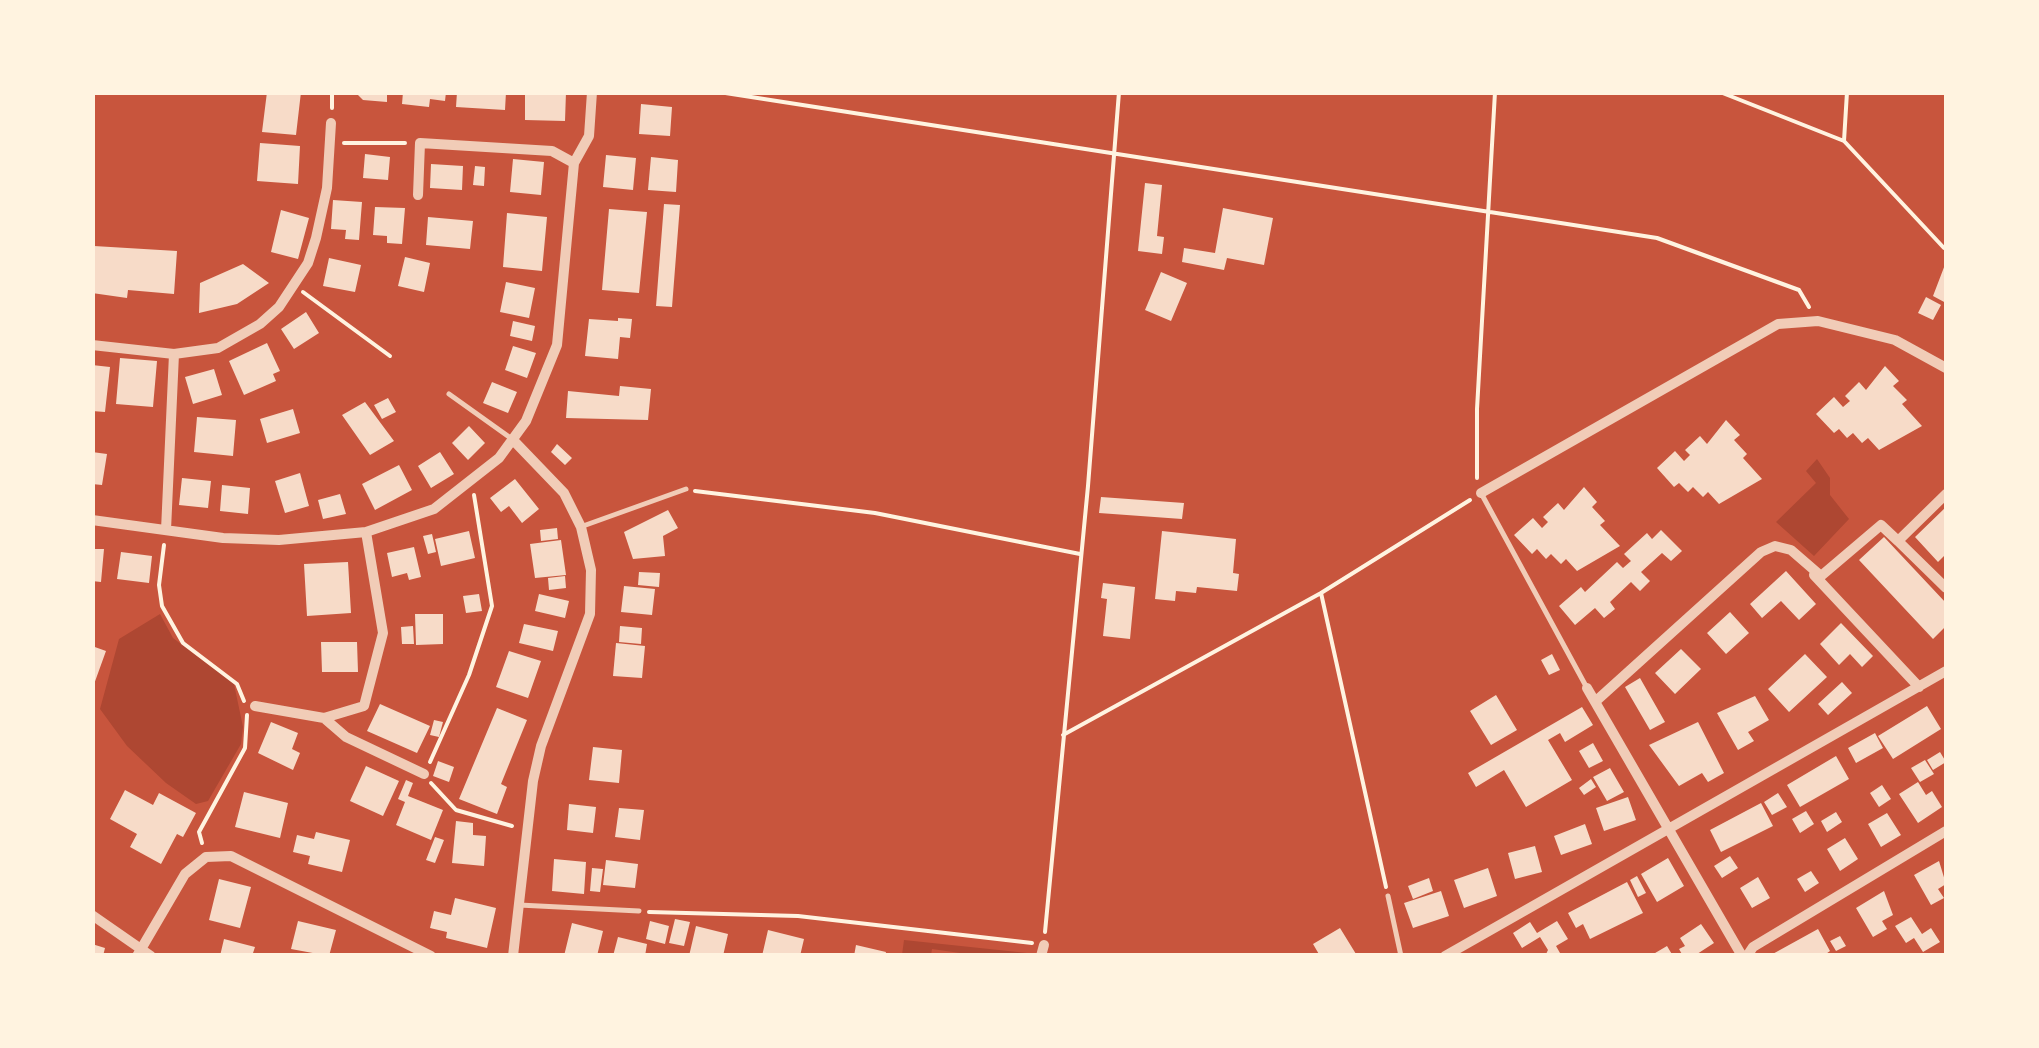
<!DOCTYPE html>
<style>
body{margin:0}
#map{position:relative;width:2039px;height:1048px;overflow:hidden;background:#c8553d;font-family:"Noto Sans",sans-serif}
canvas{display:block}
.frame{position:absolute;inset:0;border:95px solid #fff3e0;pointer-events:none}
</style>
<div id="map">
<canvas width="2039" height="1048"></canvas>
<div class="frame"></div>
</div>
<script>
const ctx = document.querySelector('canvas').getContext('2d');
ctx.lineJoin = 'round';
function paint(path, color) { ctx.fillStyle = color; ctx.fill(path, 'evenodd'); }
const poly = rows => new Path2D(rows.map(r => 'M' + r).join(''));
function strokePath(path, color, width, dash) { ctx.strokeStyle = color; ctx.lineWidth = width; ctx.lineCap = dash ? 'butt' : 'round'; ctx.setLineDash(dash || []); ctx.stroke(path); }
const green = poly([
 [1817,459,1830,478,1830,495,1849,519,1814,556,1776,522,1816,483,1806,471],
 [160,614,173,638,234,684,243,727,241,744,208,801,196,804,166,783,127,746,100,709,119,639],
 [904,940,1027,953,981,956,932,949,931,955,902,955]
]);
const building = poly([
 [267,92,301,92,296,135,262,132],
 [355,92,387,92,387,102,363,100],
 [403,92,446,92,445,101,430,99,429,107,402,104],
 [457,92,506,92,505,110,456,107],
 [525,92,566,92,565,121,525,120],
 [641,104,672,107,670,136,639,134],
 [260,143,300,146,298,184,257,181],
 [365,154,390,157,388,180,363,178],
 [606,155,636,158,633,190,603,187],
 [651,157,678,160,676,192,648,190],
 [513,159,544,162,541,195,510,192],
 [431,164,463,166,462,190,430,188],
 [475,166,485,167,484,186,473,185],
 [1145,183,1162,185,1157,236,1164,237,1162,254,1138,251],
 [333,200,362,202,359,240,345,239,346,230,331,229],
 [664,204,680,205,672,307,656,306],
 [375,207,405,208,402,244,387,243,387,236,373,235],
 [1223,208,1273,218,1264,265,1227,258,1224,270,1182,262,1184,248,1215,253],
 [609,209,647,212,639,293,602,290],
 [281,210,309,218,298,259,271,252],
 [507,213,547,217,542,271,503,267],
 [428,217,473,221,470,249,426,245],
 [94,246,177,251,174,294,128,290,127,298,92,293],
 [405,257,430,263,424,292,398,286],
 [329,258,361,265,355,292,323,286],
 [1946,262,1946,303,1933,296],
 [243,264,269,283,237,304,199,313,200,283],
 [1161,272,1187,283,1171,321,1145,310],
 [506,282,535,288,529,318,500,312],
 [1926,297,1941,305,1933,320,1918,313],
 [306,312,319,333,294,349,281,329],
 [618,318,632,319,630,338,620,337,618,359,585,356,589,319,618,321],
 [513,321,535,326,532,341,510,336],
 [267,343,280,371,273,374,276,381,244,395,229,361],
 [513,346,536,353,527,378,505,370],
 [120,358,157,361,153,407,116,404],
 [92,365,110,367,105,412,92,411],
 [1885,366,1899,381,1893,386,1907,400,1902,404,1922,426,1879,450,1868,438,1862,443,1853,433,1847,438,1839,429,1834,433,1816,414,1834,397,1843,407,1850,401,1845,396,1859,382,1866,390],
 [214,369,222,395,193,404,185,377],
 [492,382,517,392,508,413,483,403],
 [620,386,651,389,648,420,566,418,568,391,619,396],
 [388,398,396,412,382,419,374,405],
 [365,402,394,441,370,455,342,415],
 [293,409,300,433,267,443,260,419],
 [197,417,236,420,233,456,194,452],
 [1726,420,1740,435,1734,440,1747,454,1743,458,1762,479,1719,504,1708,492,1703,497,1693,487,1688,492,1679,483,1674,487,1657,468,1675,451,1684,461,1690,455,1685,450,1700,436,1707,444],
 [469,426,485,443,468,460,452,443],
 [557,444,572,458,565,465,551,452],
 [92,452,107,454,102,485,92,484],
 [440,452,454,474,431,488,418,466],
 [399,465,412,490,375,510,362,484],
 [300,473,309,506,285,513,275,481],
 [182,478,211,481,208,508,179,505],
 [515,479,539,509,522,523,509,506,501,512,490,498],
 [222,485,250,488,248,514,220,511],
 [1584,487,1597,502,1592,507,1605,521,1600,525,1620,546,1577,571,1566,559,1561,564,1551,554,1546,559,1537,549,1532,554,1514,535,1533,518,1542,528,1548,522,1543,517,1558,503,1564,510],
 [340,494,346,514,323,519,318,500],
 [1101,497,1184,503,1182,519,1099,513],
 [1946,507,1946,554,1938,562,1915,537],
 [668,510,678,528,663,536,665,556,633,559,624,532],
 [557,528,558,539,541,541,540,530],
 [1661,530,1682,551,1671,561,1662,553,1641,572,1650,581,1640,591,1631,582,1610,602,1615,609,1604,618,1595,608,1575,625,1559,606,1581,587,1585,592,1617,562,1623,568,1631,561,1624,554,1647,533,1652,539],
 [469,531,475,558,441,566,435,539],
 [1162,531,1236,539,1233,573,1239,574,1237,591,1197,587,1196,593,1176,591,1175,601,1155,599],
 [432,534,436,552,428,554,423,536],
 [1884,537,1946,603,1946,626,1933,639,1859,560],
 [561,540,566,575,535,578,530,544],
 [414,547,421,577,409,580,407,573,392,577,387,553],
 [92,549,104,549,101,582,92,581],
 [121,552,152,556,149,583,117,579],
 [348,562,351,613,307,616,304,564],
 [1786,571,1816,604,1799,620,1781,601,1762,618,1750,604],
 [639,572,660,573,659,587,638,585],
 [565,576,566,588,549,590,548,578],
 [1103,583,1135,587,1130,639,1103,636,1107,599,1101,598],
 [624,586,655,589,652,615,621,612],
 [479,594,482,611,466,613,463,596],
 [539,594,569,601,565,618,535,611],
 [1730,612,1749,633,1726,654,1707,633],
 [415,614,443,614,443,644,416,645],
 [1841,623,1873,656,1862,667,1850,654,1839,665,1820,644],
 [524,624,558,631,553,651,519,643],
 [413,626,414,644,402,644,401,627],
 [620,626,642,628,641,644,619,642],
 [321,642,357,642,358,672,322,672],
 [616,643,645,646,642,678,613,676],
 [92,646,106,651,93,687,92,687],
 [1681,649,1701,669,1675,694,1655,673],
 [509,651,541,661,528,698,496,687],
 [1552,654,1560,670,1549,675,1541,660],
 [1805,654,1827,677,1789,712,1768,689],
 [1640,678,1665,722,1650,730,1625,687],
 [1842,682,1852,693,1828,715,1818,704],
 [1496,695,1517,730,1491,745,1470,711],
 [1755,696,1769,720,1748,732,1754,741,1738,750,1717,713],
 [380,704,430,726,417,753,367,731],
 [1927,706,1941,729,1893,759,1878,736],
 [1582,707,1593,725,1565,742,1560,733,1548,740,1572,780,1526,807,1504,770,1476,787,1468,773],
 [497,708,527,720,501,784,507,787,497,814,459,799],
 [434,720,443,722,439,737,430,735],
 [271,722,298,733,292,749,300,753,293,770,258,753],
 [1698,722,1724,773,1708,782,1702,773,1679,786,1649,745],
 [1875,733,1883,748,1856,763,1848,748],
 [1593,743,1603,761,1589,768,1579,751],
 [593,747,622,750,619,783,589,780],
 [1940,752,1946,762,1933,770,1927,760],
 [1836,756,1849,779,1800,807,1787,785],
 [1925,760,1934,774,1920,782,1911,768],
 [438,761,454,767,449,782,433,776],
 [366,766,399,781,383,816,350,801],
 [1610,768,1624,792,1607,801,1593,777],
 [1591,779,1596,787,1584,795,1579,788],
 [406,780,413,783,408,796,443,810,431,840,396,825,405,802,398,799],
 [1918,782,1926,795,1932,791,1942,807,1918,823,1899,794],
 [1882,785,1891,799,1879,807,1870,793],
 [125,790,153,805,159,793,196,813,183,837,177,834,161,864,130,847,137,834,110,819],
 [244,792,288,803,280,838,235,827],
 [1778,793,1787,807,1772,815,1764,802],
 [1628,797,1636,820,1604,831,1596,808],
 [1761,803,1773,826,1721,852,1710,830],
 [569,804,596,807,593,833,567,830],
 [619,808,644,810,640,840,615,837],
 [1806,811,1814,824,1800,833,1792,819],
 [1836,812,1842,822,1827,832,1821,821],
 [1887,813,1901,835,1881,847,1868,824],
 [456,821,473,823,473,835,486,836,484,866,452,863],
 [1585,824,1592,844,1561,855,1554,836],
 [316,832,350,840,342,872,308,864,310,856,293,852,297,835,314,839],
 [435,837,444,840,435,863,426,860],
 [1845,838,1858,859,1840,871,1827,849],
 [1535,846,1542,872,1515,879,1508,853],
 [1730,856,1738,868,1722,878,1714,866],
 [1668,858,1684,886,1657,902,1641,874],
 [554,859,586,862,584,894,552,891],
 [606,860,638,864,635,888,603,885],
 [1939,861,1946,884,1938,889,1944,898,1931,905,1914,875],
 [592,868,603,869,600,892,590,891],
 [1488,868,1497,896,1464,908,1454,880],
 [1811,871,1819,883,1805,892,1797,879],
 [1637,876,1646,893,1638,897,1630,880],
 [1758,877,1770,898,1752,908,1740,888],
 [1429,878,1433,891,1413,899,1408,886],
 [219,879,251,887,240,928,209,920],
 [1627,882,1643,913,1590,939,1583,924,1576,928,1568,913],
 [1441,891,1449,916,1413,928,1404,903],
 [1884,891,1893,915,1882,921,1887,929,1873,937,1856,908],
 [455,898,496,908,487,948,446,938,447,932,430,928,434,911,451,915],
 [1911,917,1922,934,1931,928,1940,942,1923,952,1914,938,1906,943,1895,926],
 [675,919,690,922,684,946,669,943],
 [298,921,336,930,329,956,291,949],
 [650,921,669,926,665,944,646,939],
 [1557,921,1568,939,1556,946,1560,953,1556,956,1545,956,1548,950,1540,937,1522,948,1513,933,1530,922,1537,933],
 [572,923,603,931,597,956,564,956],
 [1701,924,1714,943,1694,956,1683,956,1679,949,1685,946,1680,938],
 [696,926,728,934,723,956,689,956],
 [1340,928,1356,954,1320,956,1313,944],
 [1818,929,1830,951,1823,956,1769,956],
 [768,930,804,939,800,956,762,956],
 [1840,936,1846,946,1836,951,1830,941],
 [618,937,647,944,645,956,613,956],
 [224,939,255,947,252,956,220,956],
 [92,944,105,948,103,956,92,956],
 [856,945,886,952,885,956,854,956],
 [1667,946,1673,956,1650,956]
]);
const path = poly([
 [719,92,1657,238,1799,290,1809,307],
 [1720,92,1844,141,1944,248],
 [332,108,332,92],
 [1844,141,1847,92],
 [344,143,405,143],
 [303,292,390,356],
 [1477,478,1477,409,1495,92],
 [695,491,875,513,1080,554],
 [164,545,159,585,162,606,183,643,237,684,244,701],
 [1321,593,1386,887],
 [1063,735,1321,593,1470,500],
 [430,762,469,675,492,606,474,495],
 [431,783,456,810,512,826],
 [202,843,199,832,245,748,247,715],
 [649,912,798,916,1032,943],
 [1045,932,1088,486,1119,92]
]);
const service = poly([
 [449,394,512,439],
 [1481,493,1587,688],
 [583,526,686,489],
 [1388,896,1401,956],
 [519,905,639,911]
]);
const minor = poly([
 [418,195,420,143,552,151,574,163],
 [92,345,174,354,218,348,260,324,279,307,308,263,316,238,327,188,331,123],
 [1481,493,1778,324,1818,321,1895,340,1946,368],
 [92,520,223,538,279,540,366,532,434,509,499,458,526,421,557,345,574,163,589,136,592,92],
 [166,530,174,354],
 [1898,541,1946,588],
 [1814,575,1919,687],
 [1587,688,1742,956],
 [1596,701,1761,552,1775,546,1791,550,1821,576,1881,525,1898,541,1946,494],
 [255,706,324,718,364,706,383,633,366,532],
 [324,718,346,737,424,774],
 [92,915,151,956],
 [137,956,185,874,206,857,231,856,431,956],
 [513,956,533,781,541,746,590,614,591,570,581,527,564,493,514,441],
 [1041,956,1044,945],
 [1445,956,1946,671],
 [1747,956,1753,947,1946,831]
]);
paint(green, '#ae4732');
paint(building, '#f7dbc8');
strokePath(path, '#fff3e0', 4);
strokePath(service, '#f1ccb7', 5);
strokePath(minor, '#f1ccb7', 10);
</script>
